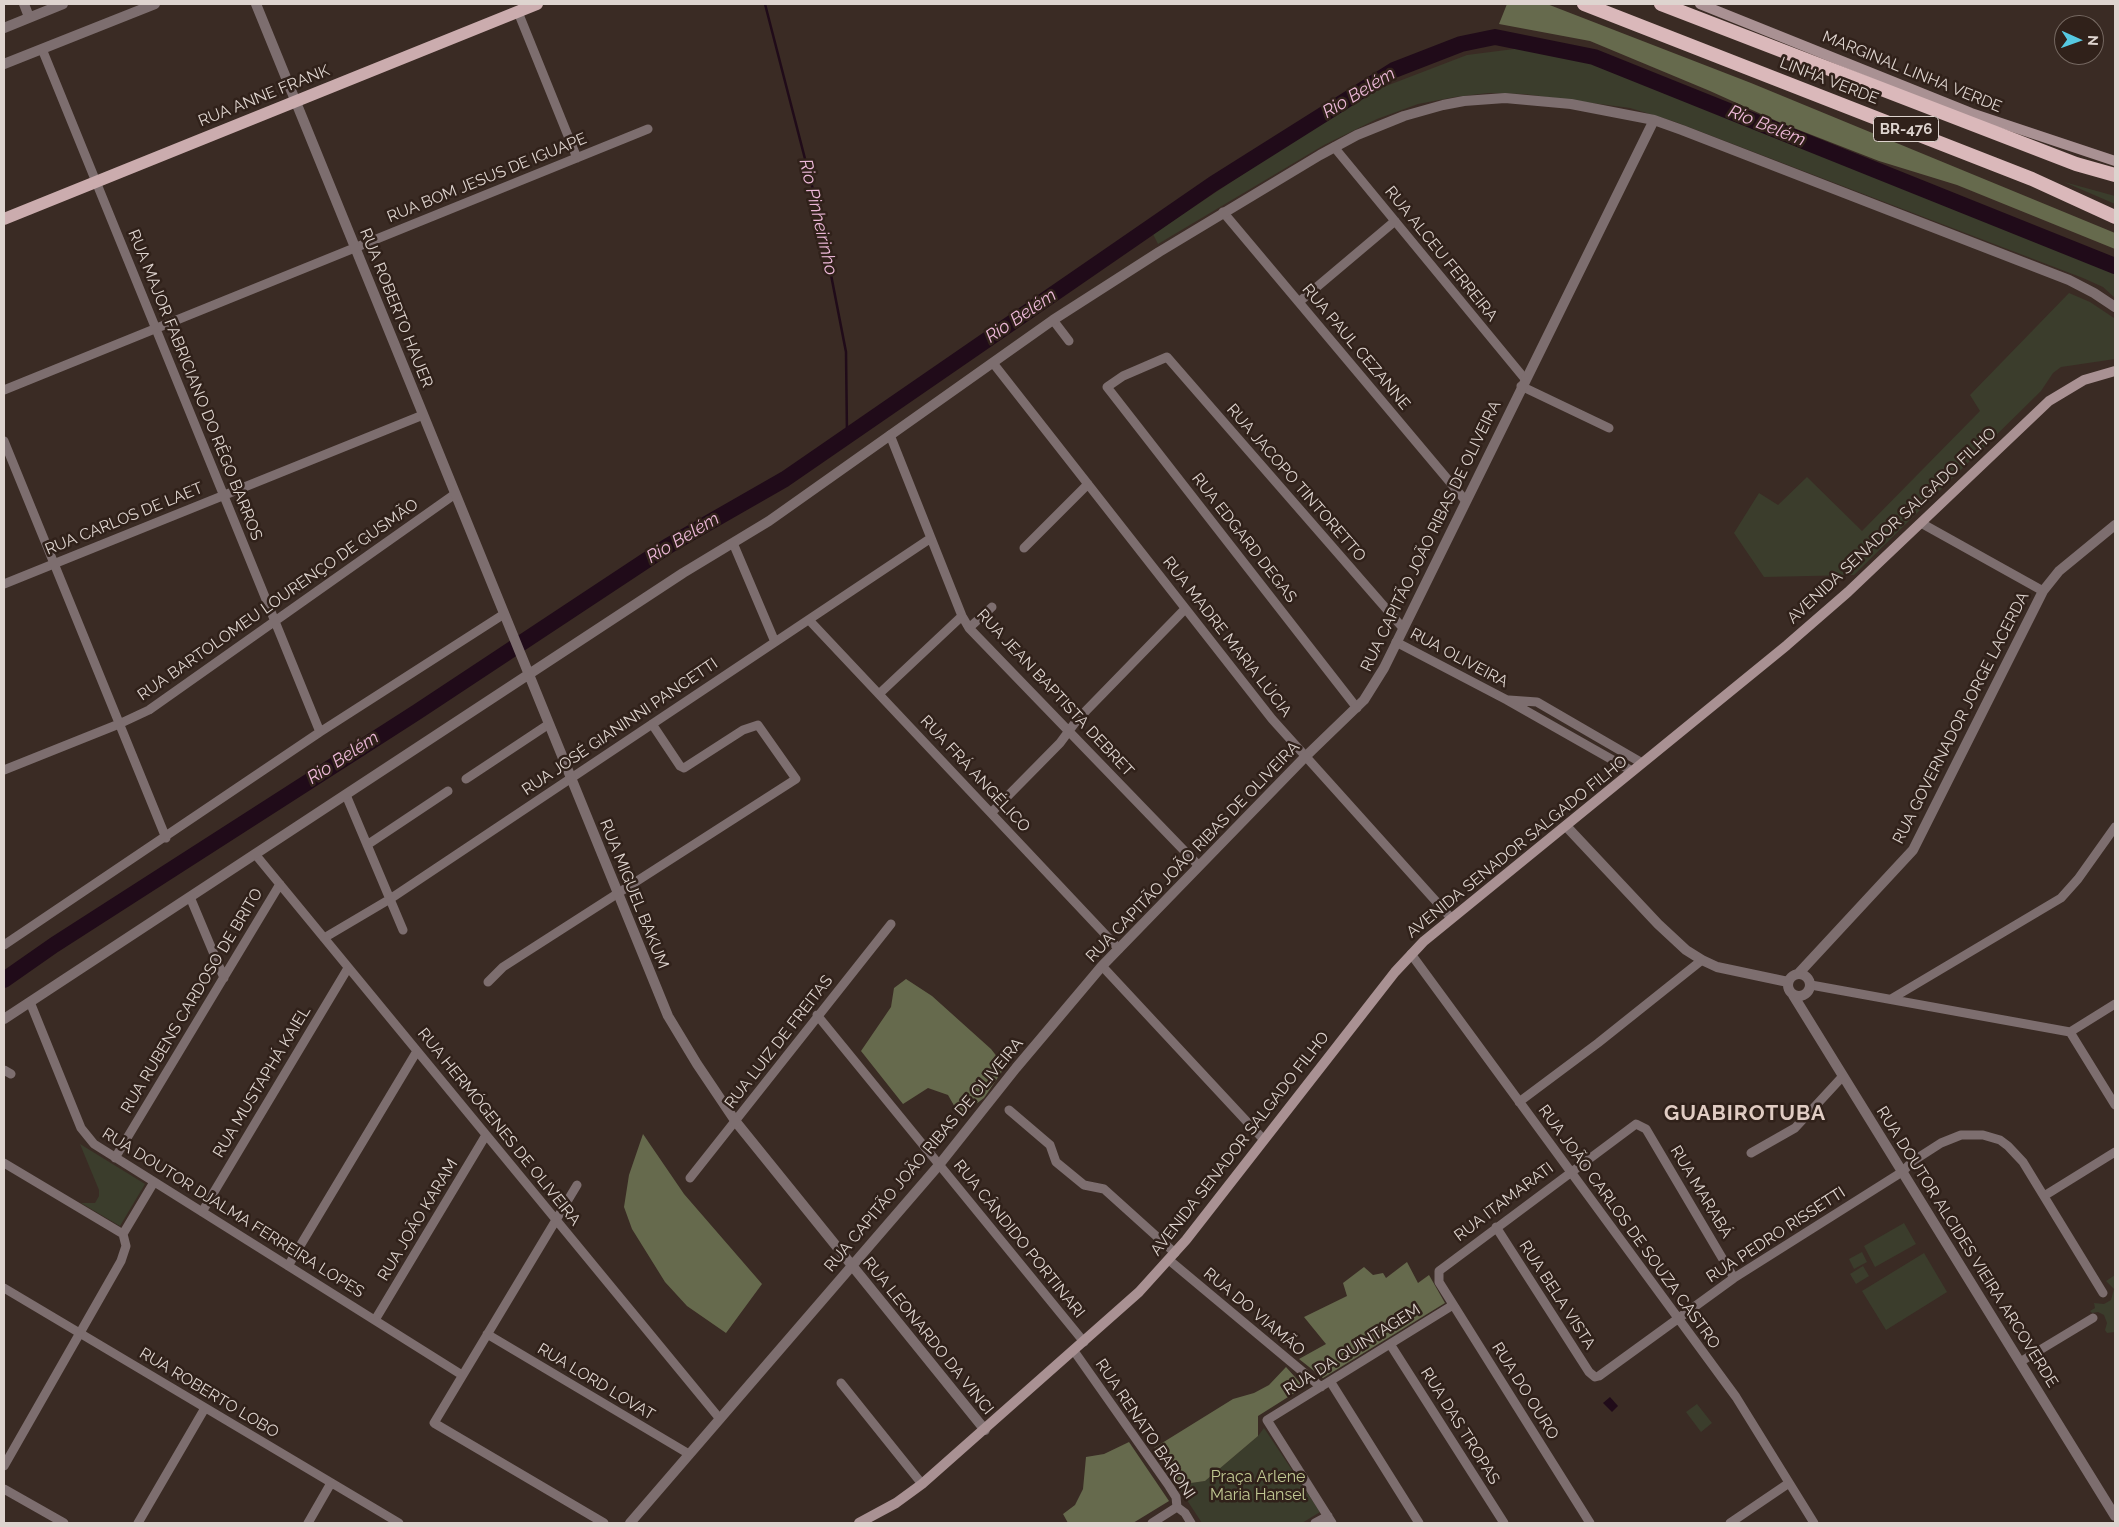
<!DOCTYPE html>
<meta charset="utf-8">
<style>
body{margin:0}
#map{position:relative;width:2119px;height:1527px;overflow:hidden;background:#3a2b24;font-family:Raleway,sans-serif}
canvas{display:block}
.frame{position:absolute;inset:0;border:5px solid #ded4cf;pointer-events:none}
.north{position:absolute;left:2054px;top:15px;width:50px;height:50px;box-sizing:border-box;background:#30211a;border:1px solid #766962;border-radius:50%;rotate:92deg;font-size:14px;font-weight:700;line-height:20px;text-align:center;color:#ded4cf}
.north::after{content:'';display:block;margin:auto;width:18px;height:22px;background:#56c9e1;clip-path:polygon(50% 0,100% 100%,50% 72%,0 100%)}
</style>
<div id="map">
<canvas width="2119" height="1527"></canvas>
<div class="frame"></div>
<div class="north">N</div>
</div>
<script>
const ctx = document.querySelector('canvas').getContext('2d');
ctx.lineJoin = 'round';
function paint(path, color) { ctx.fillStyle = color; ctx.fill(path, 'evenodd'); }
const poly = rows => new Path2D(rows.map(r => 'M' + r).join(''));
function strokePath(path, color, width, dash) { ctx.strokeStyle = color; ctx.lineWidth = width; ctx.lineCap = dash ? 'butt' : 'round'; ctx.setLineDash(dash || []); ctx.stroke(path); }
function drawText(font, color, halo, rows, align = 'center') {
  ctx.font = font + ' Raleway,sans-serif'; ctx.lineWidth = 5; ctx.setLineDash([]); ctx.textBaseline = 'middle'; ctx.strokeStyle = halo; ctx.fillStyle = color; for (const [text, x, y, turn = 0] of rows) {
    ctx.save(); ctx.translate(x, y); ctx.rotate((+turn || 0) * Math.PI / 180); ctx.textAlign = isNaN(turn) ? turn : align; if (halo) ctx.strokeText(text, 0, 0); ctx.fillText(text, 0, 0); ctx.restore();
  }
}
const green = poly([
 [1522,48,1592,61,2091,260,2115,271,2115,298,2103,287,2083,278,1673,121,1630,108,1524,94,1488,93,1455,97,1418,104,1377,119,1324,145,1158,244,1153,234,1360,96,1467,55],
 [2064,182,2115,196,2115,204],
 [2069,293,2090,302,2114,318,2115,359,2061,367,2053,373,2041,391,1854,575,1764,577,1734,533,1759,493,1778,505,1807,477,1862,531,1980,411,1970,395],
 [80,1144,145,1184,120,1226,81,1203,95,1203,99,1196,99,1190],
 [1904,1223,1916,1244,1875,1267,1864,1246],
 [1862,1252,1867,1262,1854,1269,1849,1259],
 [1924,1253,1947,1292,1886,1330,1862,1291],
 [1863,1266,1869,1276,1856,1284,1850,1274],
 [2115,1275,2115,1332,2107,1333,2105,1330,2107,1323,2104,1315,2098,1312,2092,1313,2090,1311,2095,1308,2094,1303,2104,1304,2111,1300,2114,1289,2106,1281],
 [1697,1404,1712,1423,1701,1432,1686,1412],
 [1264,1428,1320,1512,1302,1523,1202,1523,1177,1485,1205,1481,1258,1436]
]);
const forest = poly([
 [1507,4,1547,4,1751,83,2115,233,2115,249,1957,185,1879,161,1781,123,1710,91,1590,41,1499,24],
 [906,979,932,996,991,1049,1005,1067,984,1098,960,1116,948,1095,928,1088,903,1104,861,1051,891,1007,894,988],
 [643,1134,684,1194,762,1284,726,1333,687,1306,665,1282,632,1229,624,1207,629,1175],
 [1407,1262,1418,1283,1429,1275,1445,1303,1323,1378,1299,1359,1326,1344,1304,1317,1347,1296,1343,1283,1364,1267,1373,1275,1383,1273,1386,1278],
 [1286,1367,1304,1387,1258,1416,1258,1436,1205,1481,1177,1485,1154,1448,1233,1399,1254,1393,1269,1385],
 [1129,1442,1169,1501,1133,1523,1068,1523,1063,1514,1075,1505,1083,1489,1086,1457,1104,1454]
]);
const water = poly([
 [1610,1397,1618,1406,1612,1412,1603,1403]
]);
const stream = poly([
 [765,4,819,213,846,352,847,435]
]);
const river = poly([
 [4,980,54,945,417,712,668,546,785,479,1213,184,1394,70,1461,44,1495,37,1594,57,2115,266]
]);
const minor = poly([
 [518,12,577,158],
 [42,49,320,732],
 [1334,147,1525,379],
 [1223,212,1465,500],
 [1299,302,1395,221],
 [1053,320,1069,341],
 [993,363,1272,719,1451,918],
 [1521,386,1609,428],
 [4,390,648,129],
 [890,435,962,616,969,628,1199,866],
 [4,441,166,838],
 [1921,523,2043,591],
 [733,543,775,642],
 [1024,548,1088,484],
 [4,584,423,415],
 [809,620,1119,949],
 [969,628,992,607],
 [1396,642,1507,700,1632,771],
 [879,694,962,616],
 [1509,700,1537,702,1642,763],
 [1357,708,1107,387,1123,376,1167,357,1403,628],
 [4,770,119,724,149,710,455,494],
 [466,779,549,724],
 [346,795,403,930],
 [991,813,1060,743,1077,720,1185,609],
 [367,845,448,791],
 [255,854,720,1419],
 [190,897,224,978],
 [324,938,390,899,931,538],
 [4,945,320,732,504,614],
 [1411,954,1736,1397,1814,1523],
 [1102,966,1264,1140],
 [488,982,503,967,796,779,758,725,743,730,684,768,680,766,652,724],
 [1811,985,2070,1032,2115,1105],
 [1891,999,2061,898,2078,879,2115,827],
 [30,1002,81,1128,94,1144,462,1375],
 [817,1015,1084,1342],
 [2070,1032,2115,1004],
 [4,1070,11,1074],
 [1519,1102,1598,1043,1702,960],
 [1009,1110,1050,1145,1056,1162,1084,1185,1104,1189,1175,1253],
 [1751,1153,1795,1128,1843,1076],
 [115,1158,280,884],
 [4,1163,123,1234],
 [690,1178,891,924],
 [577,1185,434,1423,604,1523],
 [2044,1196,2115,1152],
 [202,1212,348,968],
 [1496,1227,1589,1372,1595,1377,1599,1376,1734,1278,1902,1172,1913,1161,1941,1143,1961,1135,1983,1135,2000,1140,2008,1146,2023,1162,2103,1293],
 [1169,1260,1321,1387],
 [288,1266,417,1051],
 [4,1288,399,1523],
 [375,1320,486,1135],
 [487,1334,689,1454],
 [1390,1344,1504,1523],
 [1074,1351,1169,1486,1176,1497,1177,1507,1185,1513,1191,1523],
 [2020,1362,2093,1318],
 [1330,1381,1419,1523],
 [841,1383,922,1484],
 [4,1466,121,1261,126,1246,123,1234,154,1182],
 [4,1489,64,1523],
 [138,1523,205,1408],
 [308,1523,331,1483],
 [1152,1523,1177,1507],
 [1315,1523,1328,1516],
 [1332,1523,1267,1420,1453,1305],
 [1590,1523,1439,1282,1439,1271,1636,1124,1646,1129,1734,1278],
 [1730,1523,1789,1483]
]);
const tertiary = poly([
 [24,4,29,17],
 [256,4,668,1016,697,1064,736,1122,985,1430],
 [4,28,63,4],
 [4,64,155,4],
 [1566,826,1658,924,1686,950,1702,960,1717,967,1788,982],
 '1788 985a11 11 0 1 1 22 0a11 11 0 1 1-22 0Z',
 [1798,974,1913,850,2043,591,2059,571,2115,525],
 [1793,995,2115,1516],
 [4,1019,683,573,769,521,1053,320,1159,252,1320,155,1357,135,1404,116,1443,105,1464,101,1505,98,1571,104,1654,120,1682,130,2069,280,2094,293,2115,307],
 [630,1523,939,1165,1016,1068,1102,966,1305,757,1364,700,1384,668,1654,120]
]);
const secondary = poly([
 [1700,4,1971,113,2115,161],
 [859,1523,896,1503,922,1484,1139,1292,1186,1240,1395,972,1424,941,1787,645,1848,592,2049,401,2084,380,2115,371]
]);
const primary = poly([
 [4,219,537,4]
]);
const trunk = poly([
 [1584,4,2032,179,2115,217],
 [1661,4,2076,164,2115,175]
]);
const shields = [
 [1906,129,65]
];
const shieldNames = [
 ["BR-476",1906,129]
];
const streetNames = [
 ["MARGINAL LINHA VERDE",1912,72,22],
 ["LINHA VERDE",1829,81,21],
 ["RUA ANNE FRANK",264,96,-22],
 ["RUA BOM JESUS DE IGUAPE",487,178,-22],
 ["RUA ALCEU FERREIRA",1441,254,51],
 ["RUA ROBERTO HAUER",396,308,68],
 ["RUA PAUL CEZANNE",1356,347,50],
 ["RUA MAJOR FABRICIANO DO RÊGO BARROS",195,385,68],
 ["RUA JACOPO TINTORETTO",1296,483,49],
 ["RUA CARLOS DE LAET",124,519,-22],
 ["AVENIDA SENADOR SALGADO FILHO",1892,526,-43],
 ["RUA CAPITÃO JOÃO RIBAS DE OLIVEIRA",1431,536,-64],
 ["RUA EDGARD DEGAS",1244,538,52],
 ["RUA BARTOLOMEU LOURENÇO DE GUSMÃO",278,600,-35],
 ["RUA MADRE MARIA LÚCIA",1227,637,52],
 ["RUA OLIVEIRA",1459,658,28],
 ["RUA JEAN BAPTISTA DEBRET",1055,693,47],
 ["RUA GOVERNADOR JORGE LACERDA",1961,718,-63],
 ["RUA JOSÉ GIANINNI PANCETTI",620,727,-34],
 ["RUA FRÁ ANGÉLICO",975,774,47],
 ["AVENIDA SENADOR SALGADO FILHO",1517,847,-39],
 ["RUA CAPITÃO JOÃO RIBAS DE OLIVEIRA",1193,852,-46],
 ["RUA MIGUEL BAKUM",634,894,68],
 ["RUA RUBENS CARDOSO DE BRITO",192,1001,-59],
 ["RUA LUIZ DE FREITAS",779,1042,-52],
 ["RUA MUSTAPHÁ KAIEL",262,1082,-59],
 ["RUA HERMÓGENES DE OLIVEIRA",499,1127,51],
 ["AVENIDA SENADOR SALGADO FILHO",1240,1144,-52],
 ["RUA CAPITÃO JOÃO RIBAS DE OLIVEIRA",924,1155,-50],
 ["RUA MARABÁ",1701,1192,59],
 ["RUA ITAMARATI",1504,1202,-37],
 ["RUA DOUTOR DJALMA FERREIRA LOPES",233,1213,32],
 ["RUA JOÃO KARAM",418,1220,-59],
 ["RUA JOÃO CARLOS DE SOUZA CASTRO",1629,1227,54],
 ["RUA PEDRO RISSETTI",1776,1235,-33],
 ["RUA CÂNDIDO PORTINARI",1019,1239,51],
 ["RUA DOUTOR ALCIDES VIEIRA ARCOVERDE",1967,1247,58],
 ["RUA BELA VISTA",1557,1295,57],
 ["RUA DO VIAMÃO",1254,1312,40],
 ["RUA LEONARDO DA VINCI",928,1336,51],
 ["RUA DA QUINTAGEM",1352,1350,-32],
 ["RUA LORD LOVAT",596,1382,31],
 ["RUA DO OURO",1525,1391,58],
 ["RUA ROBERTO LOBO",209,1393,31],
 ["RUA DAS TROPAS",1460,1426,58],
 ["RUA RENATO BARONI",1145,1429,56]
];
const parkNames = [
 ["Praça Arlene",1258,1477],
 ["Maria Hansel",1258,1495]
];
const waterNames = [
 ["Rio Belém",1359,93,-31],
 ["Rio Belém",1767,126,22],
 ["Rio Pinheirinho",818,217,77],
 ["Rio Belém",1021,316,-34],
 ["Rio Belém",683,538,-31],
 ["Rio Belém",343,758,-33]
];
const districtNames = [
 ["GUABIROTUBA",1745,1114]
];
paint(green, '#3b3d2c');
paint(forest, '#666a4d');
paint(water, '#200b19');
strokePath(stream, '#200b19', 2.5);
strokePath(river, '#200b19', 16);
strokePath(minor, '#7d6e6f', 9);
strokePath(tertiary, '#7d6e6f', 10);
strokePath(secondary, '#a99193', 10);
strokePath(primary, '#cbacae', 12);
strokePath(trunk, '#dab8ba', 14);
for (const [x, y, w] of shields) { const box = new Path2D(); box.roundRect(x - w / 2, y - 12.5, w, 25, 4); ctx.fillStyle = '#30211a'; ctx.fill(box); strokePath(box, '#ded4cf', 1); }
drawText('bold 15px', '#ded4cf', null, shieldNames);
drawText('16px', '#ded4cf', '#30211a', streetNames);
drawText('16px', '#c1c892', '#30211a', parkNames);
drawText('italic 18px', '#ecb8d8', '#30211a', waterNames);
ctx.letterSpacing = '1px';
drawText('bold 21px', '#e0ccc3', '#30211a', districtNames);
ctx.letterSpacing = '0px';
</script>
